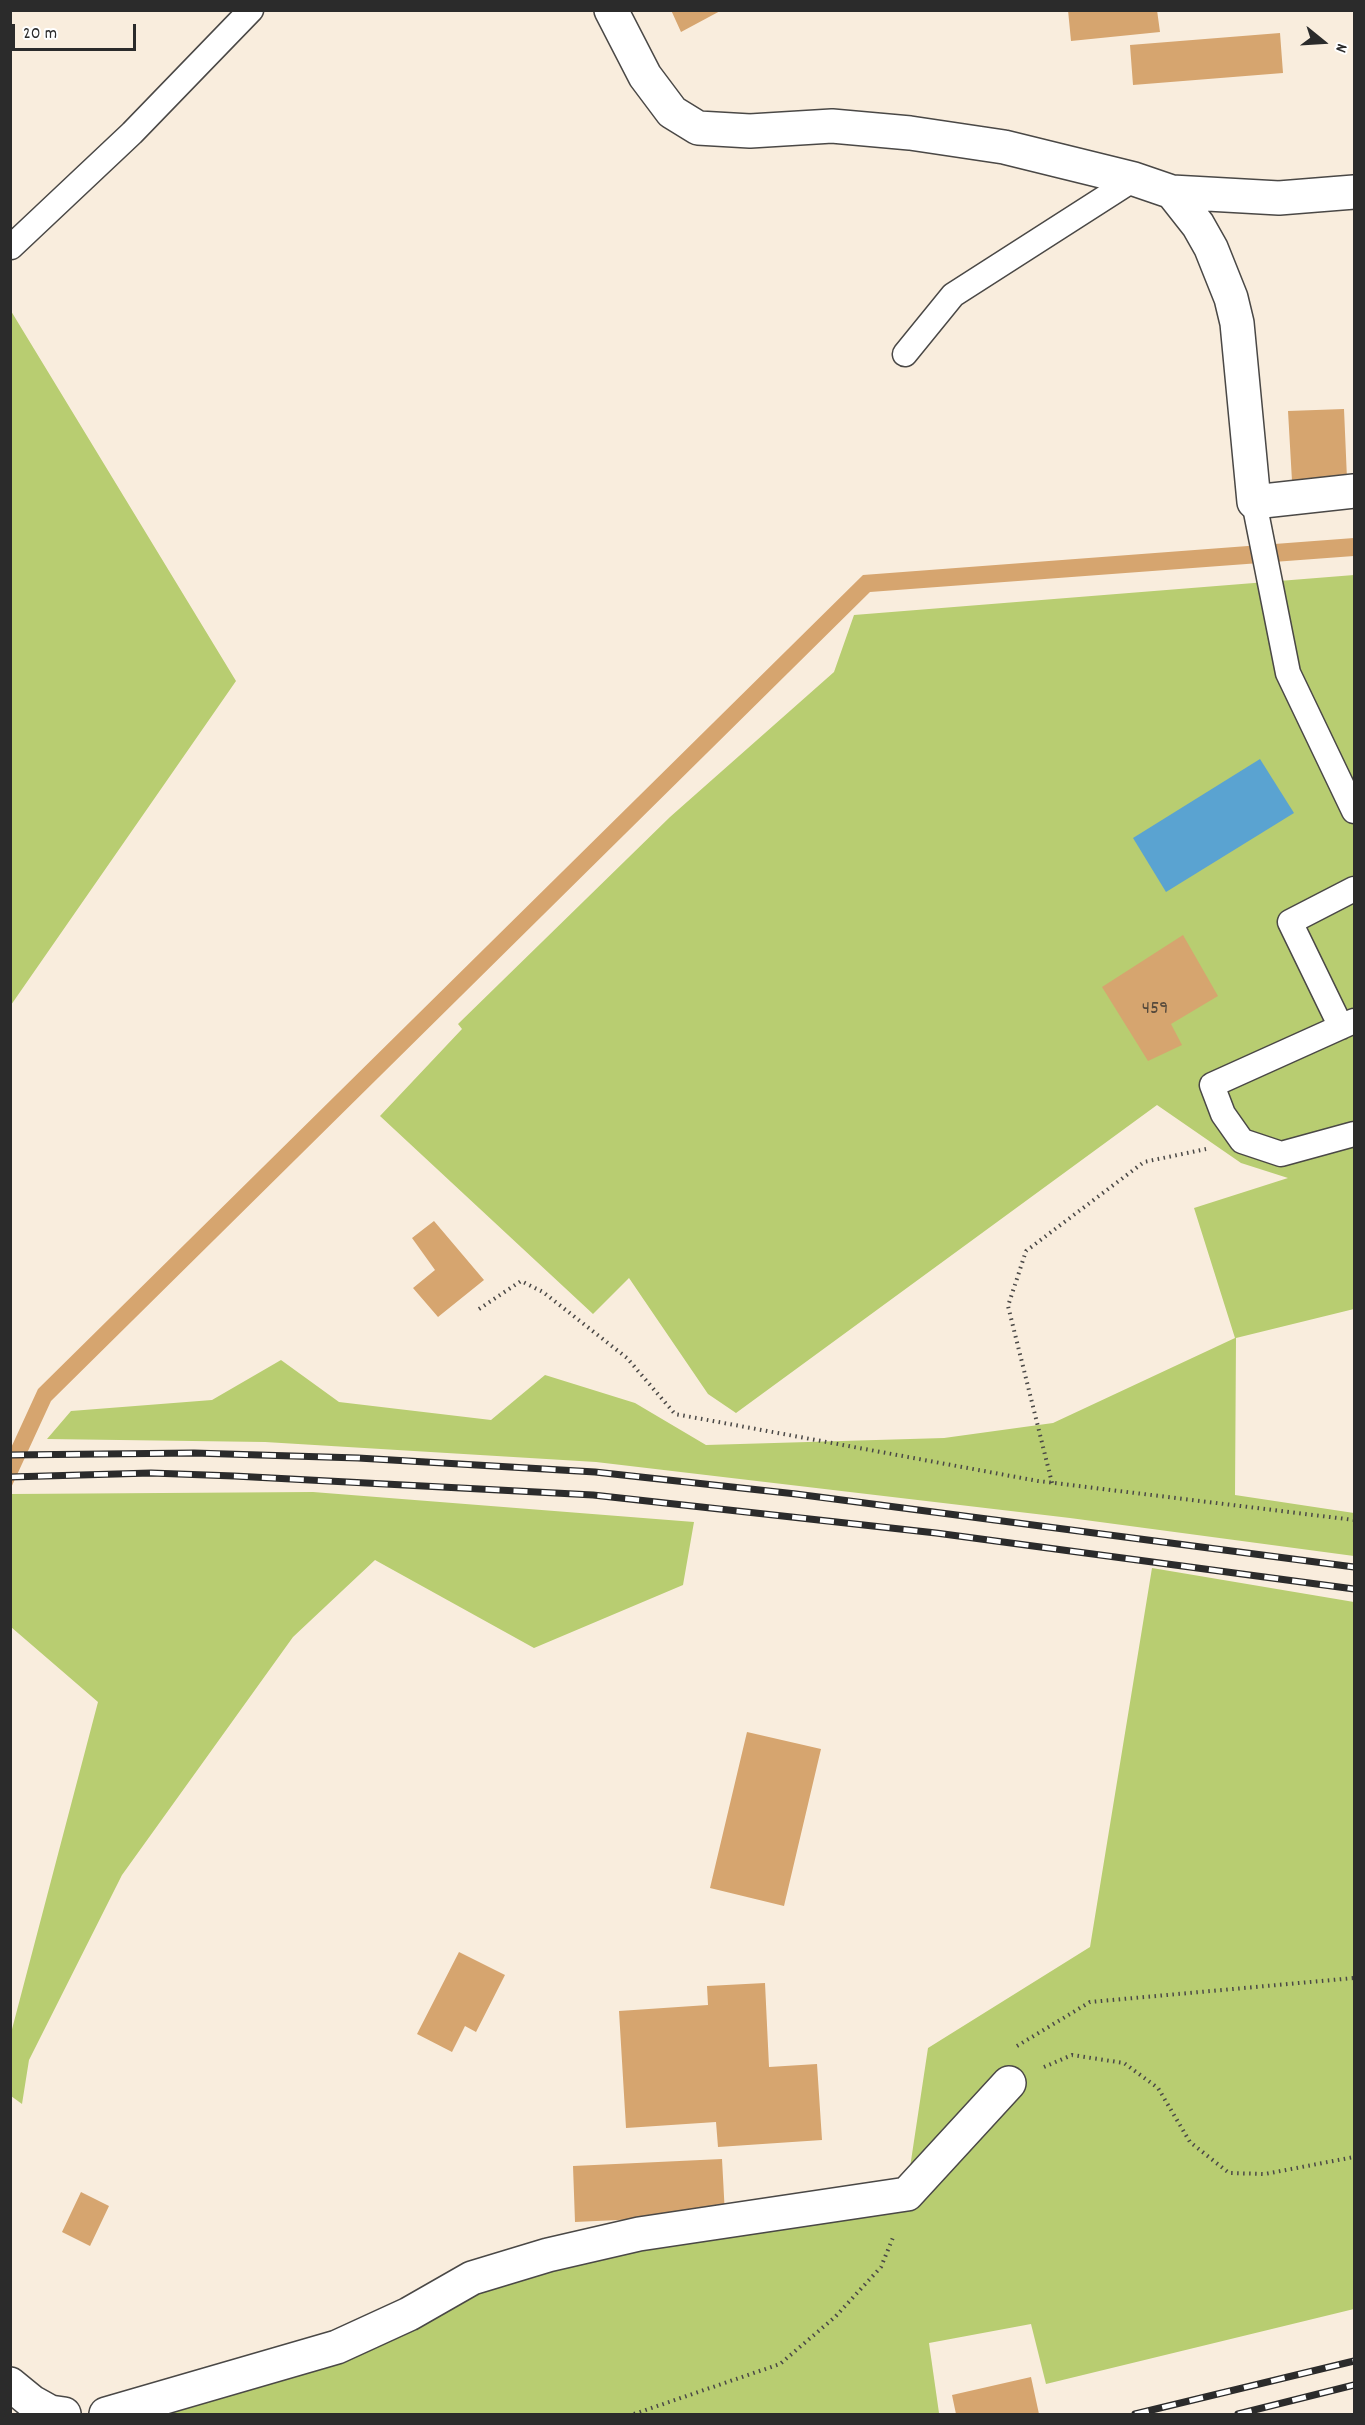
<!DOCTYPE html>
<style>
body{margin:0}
#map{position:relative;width:1365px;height:2425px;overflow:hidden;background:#f9eddd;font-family:Dekko,sans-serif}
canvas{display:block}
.frame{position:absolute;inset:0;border:12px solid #2b2b2b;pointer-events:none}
.north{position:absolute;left:1293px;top:12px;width:60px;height:60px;-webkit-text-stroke:4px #fff;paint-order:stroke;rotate:108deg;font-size:16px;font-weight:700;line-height:24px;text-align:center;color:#2b2b2b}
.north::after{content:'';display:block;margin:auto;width:21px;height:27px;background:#2b2b2b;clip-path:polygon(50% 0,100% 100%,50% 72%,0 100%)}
.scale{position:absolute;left:12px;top:24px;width:124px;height:27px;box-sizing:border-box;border:3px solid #2b2b2b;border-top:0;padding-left:8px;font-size:18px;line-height:21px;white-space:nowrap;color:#2b2b2b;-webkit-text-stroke:4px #fff;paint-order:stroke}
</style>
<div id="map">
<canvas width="1365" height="2425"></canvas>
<div class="frame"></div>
<div class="north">N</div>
<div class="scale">20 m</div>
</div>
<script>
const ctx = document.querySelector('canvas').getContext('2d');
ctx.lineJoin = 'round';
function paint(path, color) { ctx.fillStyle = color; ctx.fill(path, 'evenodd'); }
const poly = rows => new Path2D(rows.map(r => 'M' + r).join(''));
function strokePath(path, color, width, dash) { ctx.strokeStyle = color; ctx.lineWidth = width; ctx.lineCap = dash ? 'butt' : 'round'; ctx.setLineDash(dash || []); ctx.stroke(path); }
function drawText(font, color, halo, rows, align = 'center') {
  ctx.font = font + ' Dekko,sans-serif'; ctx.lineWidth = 4.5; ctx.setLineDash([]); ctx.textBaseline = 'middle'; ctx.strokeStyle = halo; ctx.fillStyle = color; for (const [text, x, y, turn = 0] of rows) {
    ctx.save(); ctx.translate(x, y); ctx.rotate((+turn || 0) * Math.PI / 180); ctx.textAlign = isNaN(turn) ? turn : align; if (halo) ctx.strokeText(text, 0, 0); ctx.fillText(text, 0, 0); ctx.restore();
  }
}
const green = poly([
 [11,311,236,681,11,1005,10,312],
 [1354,575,1354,1309,1236,1338,1235,1495,1354,1513,1354,1556,1070,1518,596,1462,265,1442,47,1439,71,1411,212,1400,281,1360,339,1402,491,1420,545,1375,635,1403,706,1445,944,1438,1053,1423,1235,1338,1194,1208,1288,1178,1241,1163,1157,1105,736,1413,708,1394,629,1278,593,1314,380,1116,462,1029,458,1024,670,817,834,672,854,615],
 [313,1492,694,1522,683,1585,534,1648,375,1560,293,1637,122,1875,29,2060,22,2104,11,2096,11,2033,98,1702,11,1627,11,1494],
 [1152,1568,1354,1602,1354,2309,1046,2384,1031,2324,929,2343,939,2413,936,2414,106,2414,472,2278,906,2194,928,2048,1090,1947]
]);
const water = poly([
 [1260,759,1294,813,1166,892,1133,838]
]);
const building = poly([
 [671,10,722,10,681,32],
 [1068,10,1157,10,1160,32,1071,41],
 [1280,33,1283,73,1133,85,1130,45],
 [1344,409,1347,479,1292,481,1288,411],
 [1354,538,1354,556,870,592,51,1401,10,1490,10,1450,38,1389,863,575],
 [1183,935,1218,996,1171,1024,1182,1045,1148,1061,1102,987],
 [434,1221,484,1280,438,1317,413,1288,435,1270,412,1238],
 [747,1732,821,1749,784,1906,710,1888],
 [459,1952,505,1975,476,2032,465,2026,452,2052,417,2034],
 [765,1983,769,2067,817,2064,822,2140,718,2147,716,2122,626,2128,619,2011,708,2005,707,1986],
 [722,2159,725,2215,575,2222,573,2166],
 [81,2192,109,2206,90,2246,62,2232],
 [1031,2377,1039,2414,956,2414,952,2395]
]);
const path = poly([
 [479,1309,521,1281,543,1292,627,1358,675,1414,1038,1481,1354,1520],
 [1052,1483,1008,1306,1026,1251,1144,1162,1206,1149],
 [1017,2046,1090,2002,1354,1978],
 [1044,2067,1072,2055,1124,2063,1158,2088,1190,2142,1229,2173,1265,2174,1354,2157],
 [634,2414,780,2364,835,2317,881,2267,894,2235]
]);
const lane = poly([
 [11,247,132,133,251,10],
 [905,354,953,295,1134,179],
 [1254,502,1288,673,1354,811],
 [1354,1021,1212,1085,1223,1114,1242,1141,1281,1154,1354,1134],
 [1341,1027,1290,922,1354,889]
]);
const street = poly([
 [611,10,645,76,672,112,698,128,750,131,832,126,910,133,1004,147,1134,179,1172,192,1279,198,1354,192],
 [1172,192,1198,225,1211,248,1231,298,1237,323,1254,502,1354,491],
 [10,2384,32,2402,50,2412,64,2414],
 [106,2414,337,2347,409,2314,472,2278,548,2255,639,2234,907,2194,1009,2083]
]);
const rail = poly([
 [10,1455,194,1453,358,1458,595,1472,796,1494,1354,1567],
 [10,1477,151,1473,234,1476,593,1495,936,1533,1354,1589],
 [1135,2414,1354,2361],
 [1238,2414,1354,2385]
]);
const numberNames = [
 ["459",1155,1010]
];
paint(green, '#b8cd71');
paint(water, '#5aa3d1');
paint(building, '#d6a56f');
strokePath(lane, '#4a4846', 27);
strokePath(street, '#4a4846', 36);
strokePath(path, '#4a4846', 4, [1.5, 4.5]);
strokePath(lane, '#fff', 24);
strokePath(street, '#fff', 33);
strokePath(rail, '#2b2b2b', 7);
strokePath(rail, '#fff', 4.5, [14]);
drawText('20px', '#564a3c', null, numberNames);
</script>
